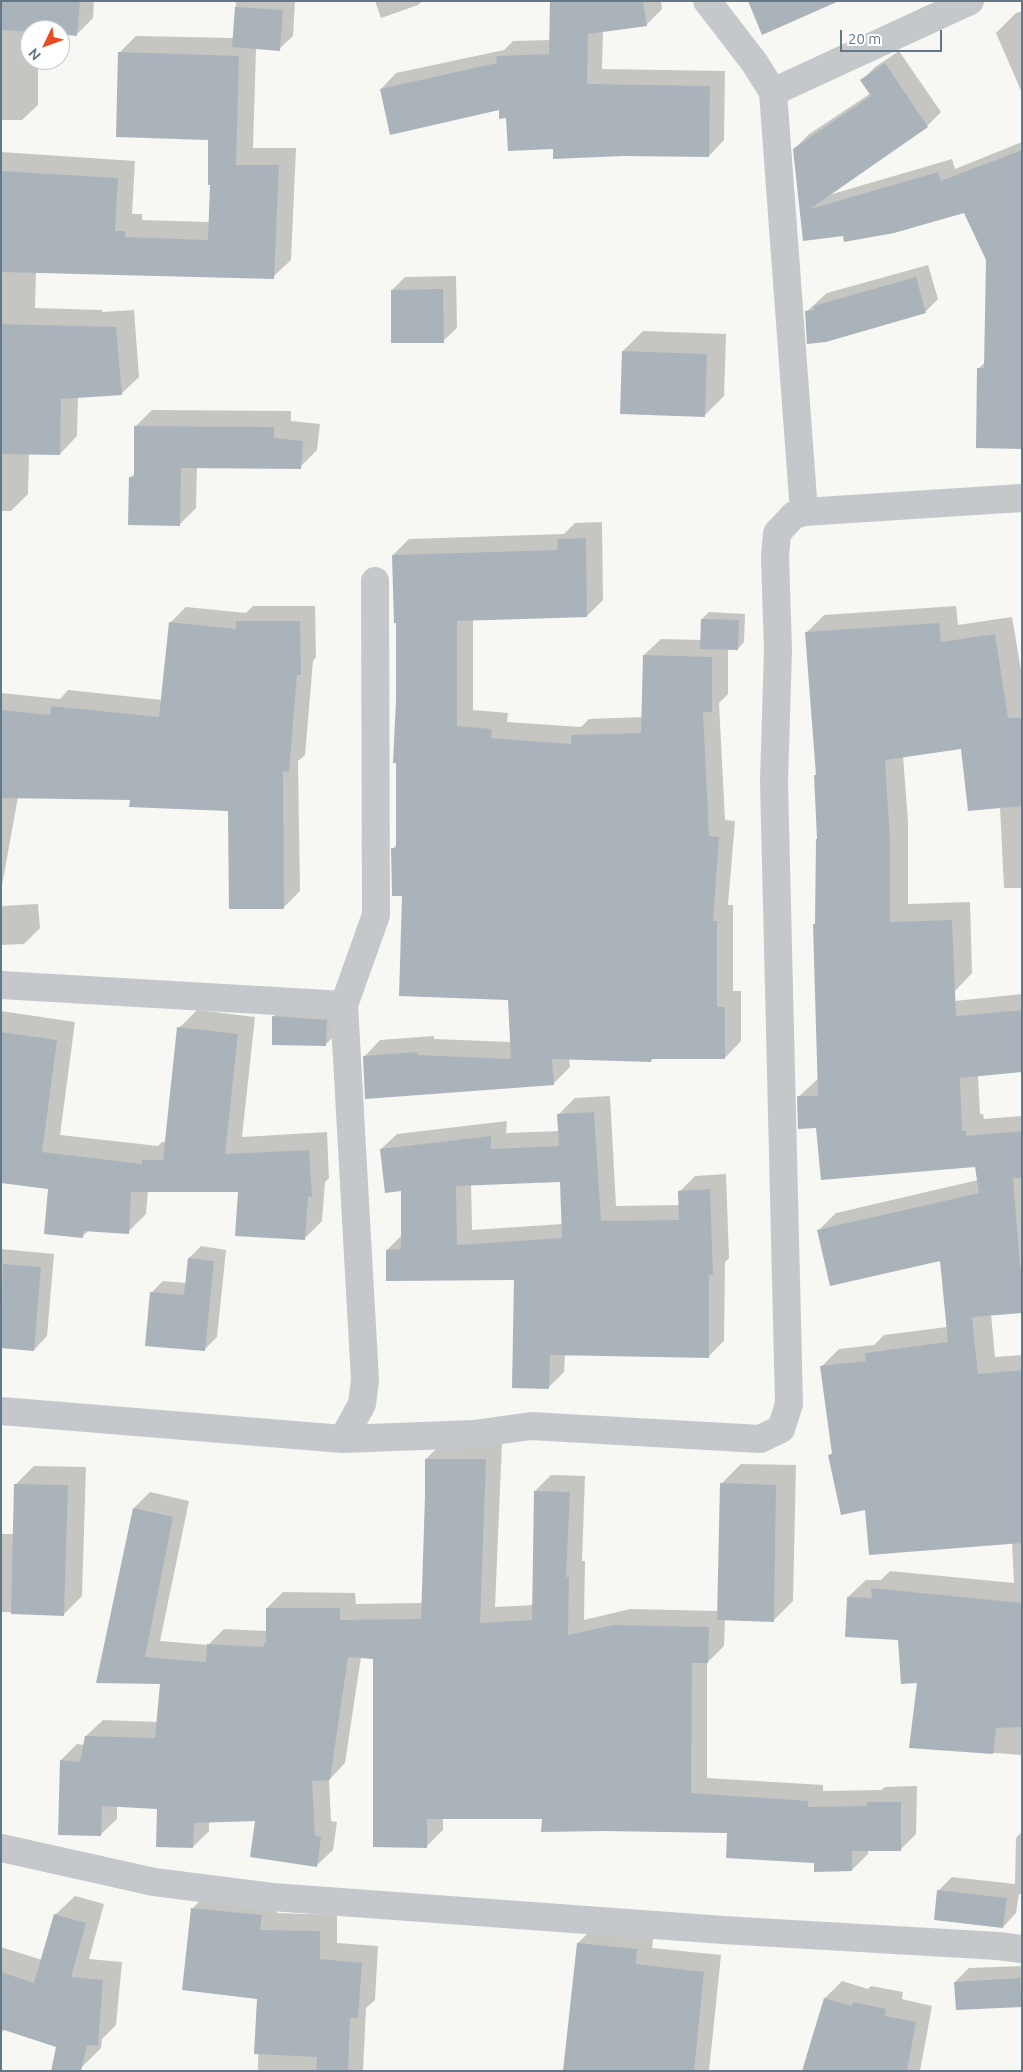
<!DOCTYPE html>
<style>
body{margin:0}
#map{position:relative;width:1023px;height:2072px;overflow:hidden;background:#f7f7f3;font-family:Ubuntu,sans-serif}
canvas{display:block}
.frame{position:absolute;inset:0;border:2px solid #647786;pointer-events:none}
.north{position:absolute;left:20px;top:20px;width:50px;height:50px;box-sizing:border-box;background:#fff;border:1px solid #c1c9cf;border-radius:50%;rotate:228deg;font-size:14px;font-weight:700;line-height:20px;text-align:center;color:#647786}
.north::after{content:'';display:block;margin:auto;width:18px;height:22px;background:#ea4b20;clip-path:polygon(50% 0,100% 100%,50% 72%,0 100%)}
.scale{position:absolute;left:840px;top:30px;width:102px;height:22px;box-sizing:border-box;border:2px solid #647786;border-top:0;padding-left:6px;font-size:15px;line-height:18px;white-space:nowrap;color:#647786;-webkit-text-stroke:4px #fff;paint-order:stroke}
</style>
<div id="map">
<canvas width="1023" height="2072"></canvas>
<div class="frame"></div>
<div class="north">N</div>
<div class="scale">20 m</div>
</div>
<script>
const ctx = document.querySelector('canvas').getContext('2d');
ctx.lineJoin = 'round';
function paint(path, color) { ctx.fillStyle = color; ctx.fill(path, 'evenodd'); }
const poly = rows => new Path2D(rows.map(r => 'M' + r).join(''));
function strokePath(path, color, width, dash) { ctx.strokeStyle = color; ctx.lineWidth = width; ctx.lineCap = dash ? 'butt' : 'round'; ctx.setLineDash(dash || []); ctx.stroke(path); }
const shadow = poly([
 [1,1,94,1,93,18,77,34,60,33,60,30,30,30,30,60,38,60,38,105,22,120,1,120],
 [236,1,295,1,293,36,279,49,256,48,253,148,296,148,291,260,273,277,36,272,35,308,102,310,102,312,134,310,139,377,121,394,78,397,77,436,60,454,29,453,28,494,11,511,1,511,1,152,135,161,132,214,142,214,142,220,210,222,211,184,209,138,119,53,136,36,234,38],
 [375,1,422,1,418,5,381,18],
 [551,1,661,1,662,9,646,25,603,31,602,69,725,71,724,140,709,156,554,148,507,117,500,109,381,89,396,73,504,50,513,41,551,40],
 [1022,11,1022,93,996,33,1016,13],
 [899,51,941,112,927,126,829,195,952,159,955,169,1022,142,1022,240,965,211,844,234,804,240,794,149,808,135,871,93,862,80,875,67],
 [928,265,938,299,925,312,806,312,827,293],
 [456,276,457,328,443,341,392,290,405,277],
 [643,331,726,334,724,396,704,416,623,351],
 [985,362,1022,447,978,369],
 [152,410,291,411,291,421,320,424,317,450,300,467,197,466,196,508,179,525,130,478,136,472,135,427],
 [602,522,603,600,587,616,473,619,473,710,508,713,507,722,581,727,589,719,643,717,644,655,661,639,702,640,702,619,709,612,745,614,744,642,738,649,728,649,728,694,719,703,725,820,735,821,728,905,733,905,733,991,741,991,741,1041,725,1058,654,1058,651,1061,569,1058,570,1067,553,1084,364,1057,380,1040,434,1036,434,1039,511,1042,509,998,404,894,393,849,397,844,398,701,397,622,393,555,409,539,564,534,575,523],
 [253,606,315,606,316,657,313,661,305,755,298,761,300,891,284,907,229,810,131,798,18,797,1,891,1,693,60,699,68,690,162,700,170,623,186,607,246,613],
 [956,606,958,625,1012,617,1022,676,1022,888,1004,888,1000,807,963,747,903,756,908,821,908,904,970,902,972,973,955,991,925,1004,1022,994,1022,1071,978,1075,980,1114,983,1114,984,1119,1022,1116,1022,1312,991,1314,995,1357,1022,1355,1022,1755,911,1747,919,1682,899,1639,848,1597,866,1580,881,1580,890,1571,1014,1583,1012,1542,866,1508,830,1455,833,1452,821,1367,839,1349,874,1345,884,1335,947,1327,941,1259,818,1231,836,1213,978,1180,976,1165,817,1127,798,1097,818,1079,814,925,817,922,817,774,806,633,824,615],
 [38,904,40,928,24,944,1,945,1,906],
 [287,1003,340,1006,339,1031,325,1045,273,1017],
 [197,1010,255,1017,242,1137,327,1132,329,1178,325,1182,322,1221,304,1239,240,1191,148,1191,146,1214,128,1232,89,1230,82,1237,49,1188,1,1182,1,1011,75,1022,60,1135,158,1146,162,1142,166,1142,179,1028],
 [610,1096,616,1206,680,1205,679,1192,695,1176,726,1174,729,1258,725,1262,724,1341,708,1357,565,1354,564,1372,548,1388,515,1279,387,1250,402,1235,402,1189,381,1149,397,1134,507,1121,506,1133,560,1131,559,1114,575,1098],
 [561,1180,563,1224,472,1230,471,1184],
 [201,1246,226,1250,217,1337,205,1349,151,1293,163,1281,186,1283,189,1258],
 [1,1249,54,1254,47,1336,34,1350,1,1348],
 [442,1443,502,1443,495,1607,533,1605,535,1491,551,1475,585,1476,582,1561,585,1561,584,1620,630,1609,719,1611,721,1484,741,1464,796,1465,793,1601,774,1620,725,1619,724,1646,707,1663,707,1778,823,1785,823,1791,881,1790,885,1787,917,1786,916,1834,900,1850,868,1850,868,1854,852,1870,815,1862,729,1832,544,1818,443,1817,443,1830,427,1846,374,1658,361,1657,345,1763,329,1780,331,1821,337,1822,333,1850,316,1866,256,1820,209,1821,209,1831,193,1847,158,1808,117,1805,117,1819,100,1835,61,1760,77,1744,85,1745,86,1736,103,1720,158,1722,161,1682,98,1682,134,1508,150,1492,189,1501,160,1641,208,1645,224,1629,267,1631,267,1608,283,1592,355,1593,356,1604,423,1603,426,1459],
 [34,1466,86,1467,82,1596,64,1614,1,1612,1,1534,14,1534,16,1484],
 [1022,1832,1022,1894,1019,1894,1016,1913,1003,1927,938,1891,952,1877,1015,1884,1016,1838],
 [209,1891,278,1898,277,1913,337,1915,337,1943,378,1946,375,2000,366,2008,363,2071,258,2071,259,1998,192,1909],
 [75,1896,104,1904,89,1959,122,1962,116,2025,102,2039,101,2048,82,2067,58,2046,5,2029,1,2033,1,1947,42,1960,55,1915],
 [595,1926,654,1932,652,1948,721,1955,709,2071,565,2071,578,1943],
 [1022,1966,1022,2006,955,1982,969,1968],
 [842,1981,868,1989,871,1986,903,1992,902,1999,932,2006,920,2071,803,2071,825,1998]
]);
const building = poly([
 [1,1,80,1,77,36,60,34,60,30,30,30,30,32,1,30],
 [550,1,643,1,647,26,588,34,587,84,710,86,709,157,623,156,553,159,553,149,508,151,506,118,499,119,499,110,390,135,380,89,497,63,496,56,549,54],
 [748,1,839,1,762,35],
 [235,7,283,10,280,51,232,47],
 [118,52,239,56,236,165,279,165,274,279,1,272,1,171,118,178,115,231,125,231,125,237,208,240,210,185,208,185,208,140,116,137],
 [885,63,928,127,810,209,938,172,941,181,1022,150,1022,449,976,448,977,368,984,368,986,260,964,213,894,233,844,242,843,236,803,241,793,149,871,96,860,80],
 [916,277,926,313,826,342,807,344,805,311,814,310,813,306],
 [443,289,444,343,391,343,391,290],
 [1,324,116,327,122,395,61,399,60,455,1,454],
 [622,351,707,354,705,417,620,414],
 [134,426,274,427,274,438,303,441,301,469,181,468,180,526,128,525,129,477,134,477],
 [586,538,587,617,457,621,457,726,492,729,491,738,571,744,571,735,641,733,643,655,712,657,712,712,703,712,709,836,719,837,713,921,717,921,717,1007,725,1007,725,1059,651,1059,651,1062,552,1059,554,1085,365,1099,363,1056,417,1052,418,1055,511,1059,508,1000,399,996,402,896,392,896,392,894,391,848,396,848,396,763,393,763,396,701,396,623,394,623,392,555,558,550,557,539],
 [701,619,739,620,738,650,700,649],
 [236,621,300,621,301,675,297,675,289,772,283,771,284,909,229,909,228,811,129,807,130,800,1,798,1,710,50,715,51,706,159,717,169,622,236,629],
 [939,623,941,642,995,634,1008,718,1022,718,1022,806,968,811,961,749,885,760,890,840,890,922,952,920,956,1016,1022,1010,1022,1072,960,1078,962,1131,966,1131,966,1136,1022,1131,1022,1178,1013,1178,1020,1266,1022,1266,1022,1313,972,1317,978,1374,1022,1370,1022,1543,869,1555,865,1510,841,1515,828,1455,832,1454,820,1366,866,1361,865,1353,948,1342,940,1261,830,1286,817,1230,979,1193,975,1167,821,1180,816,1128,798,1129,797,1096,818,1096,813,924,815,924,816,839,817,839,814,775,816,775,805,632],
 [272,1016,327,1020,326,1046,272,1045],
 [177,1027,238,1034,225,1154,309,1150,312,1197,308,1196,305,1240,235,1236,238,1192,131,1192,129,1234,83,1231,83,1238,44,1234,48,1189,1,1183,1,1032,57,1040,42,1152,142,1164,142,1160,163,1160],
 [594,1112,601,1221,679,1220,678,1191,710,1189,713,1275,709,1275,709,1358,550,1355,549,1389,512,1388,514,1280,386,1281,386,1250,401,1249,401,1191,385,1193,380,1149,491,1136,491,1149,559,1146,557,1114],
 [560,1182,562,1238,457,1245,456,1186],
 [188,1258,214,1261,205,1351,145,1346,150,1292,184,1295],
 [3,1264,41,1267,34,1351,1,1348],
 [425,1459,486,1459,480,1623,532,1620,534,1491,570,1492,566,1577,569,1577,568,1635,613,1625,709,1627,708,1663,692,1663,691,1793,808,1801,808,1807,867,1806,867,1802,901,1802,901,1851,852,1851,852,1871,814,1872,814,1863,726,1858,727,1833,604,1831,541,1832,542,1819,427,1819,427,1848,373,1847,373,1659,348,1657,330,1780,312,1781,315,1836,321,1837,317,1867,250,1857,255,1821,194,1823,193,1848,156,1847,157,1809,102,1806,101,1836,58,1835,60,1760,80,1762,85,1736,155,1738,160,1684,96,1683,133,1508,173,1517,145,1657,206,1662,207,1644,264,1647,264,1643,266,1643,266,1608,340,1608,340,1620,421,1619,425,1497],
 [720,1483,776,1485,774,1622,717,1620],
 [14,1484,68,1485,64,1616,11,1614],
 [871,1588,1022,1603,1022,1727,996,1728,993,1754,909,1748,917,1683,901,1684,898,1640,845,1637,847,1597,872,1598],
 [937,1890,1007,1898,1003,1928,934,1920],
 [191,1908,262,1915,260,1930,320,1931,320,1959,362,1963,358,2018,350,2018,348,2071,316,2071,317,2057,254,2054,257,1999,182,1990],
 [54,1914,86,1923,71,1977,103,1980,98,2046,87,2045,81,2071,51,2071,56,2047,1,2029,1,1972,34,1983],
 [577,1943,637,1949,636,1964,704,1972,694,2071,563,2071],
 [1020,1978,1022,2007,956,2010,954,1982],
 [824,1998,852,2006,853,2002,886,2009,885,2016,916,2022,907,2071,802,2071]
]);
const minor = poly([
 [707,1,754,62,773,92,804,512],
 [773,92,970,1],
 [1,985,344,1005],
 [1,1411,343,1439,474,1434,531,1426,760,1439,781,1429,789,1404,774,781,778,650,775,557,777,533,794,515,804,512,1022,498],
 [343,1439,362,1404,365,1380,344,1005,376,915,375,581],
 [1,1848,154,1882,272,1897,723,1930,998,1946,1022,1949]
]);
paint(shadow, '#0003');
paint(building, '#aab3b9');
strokePath(minor, '#c4c8cb', 28);
</script>
